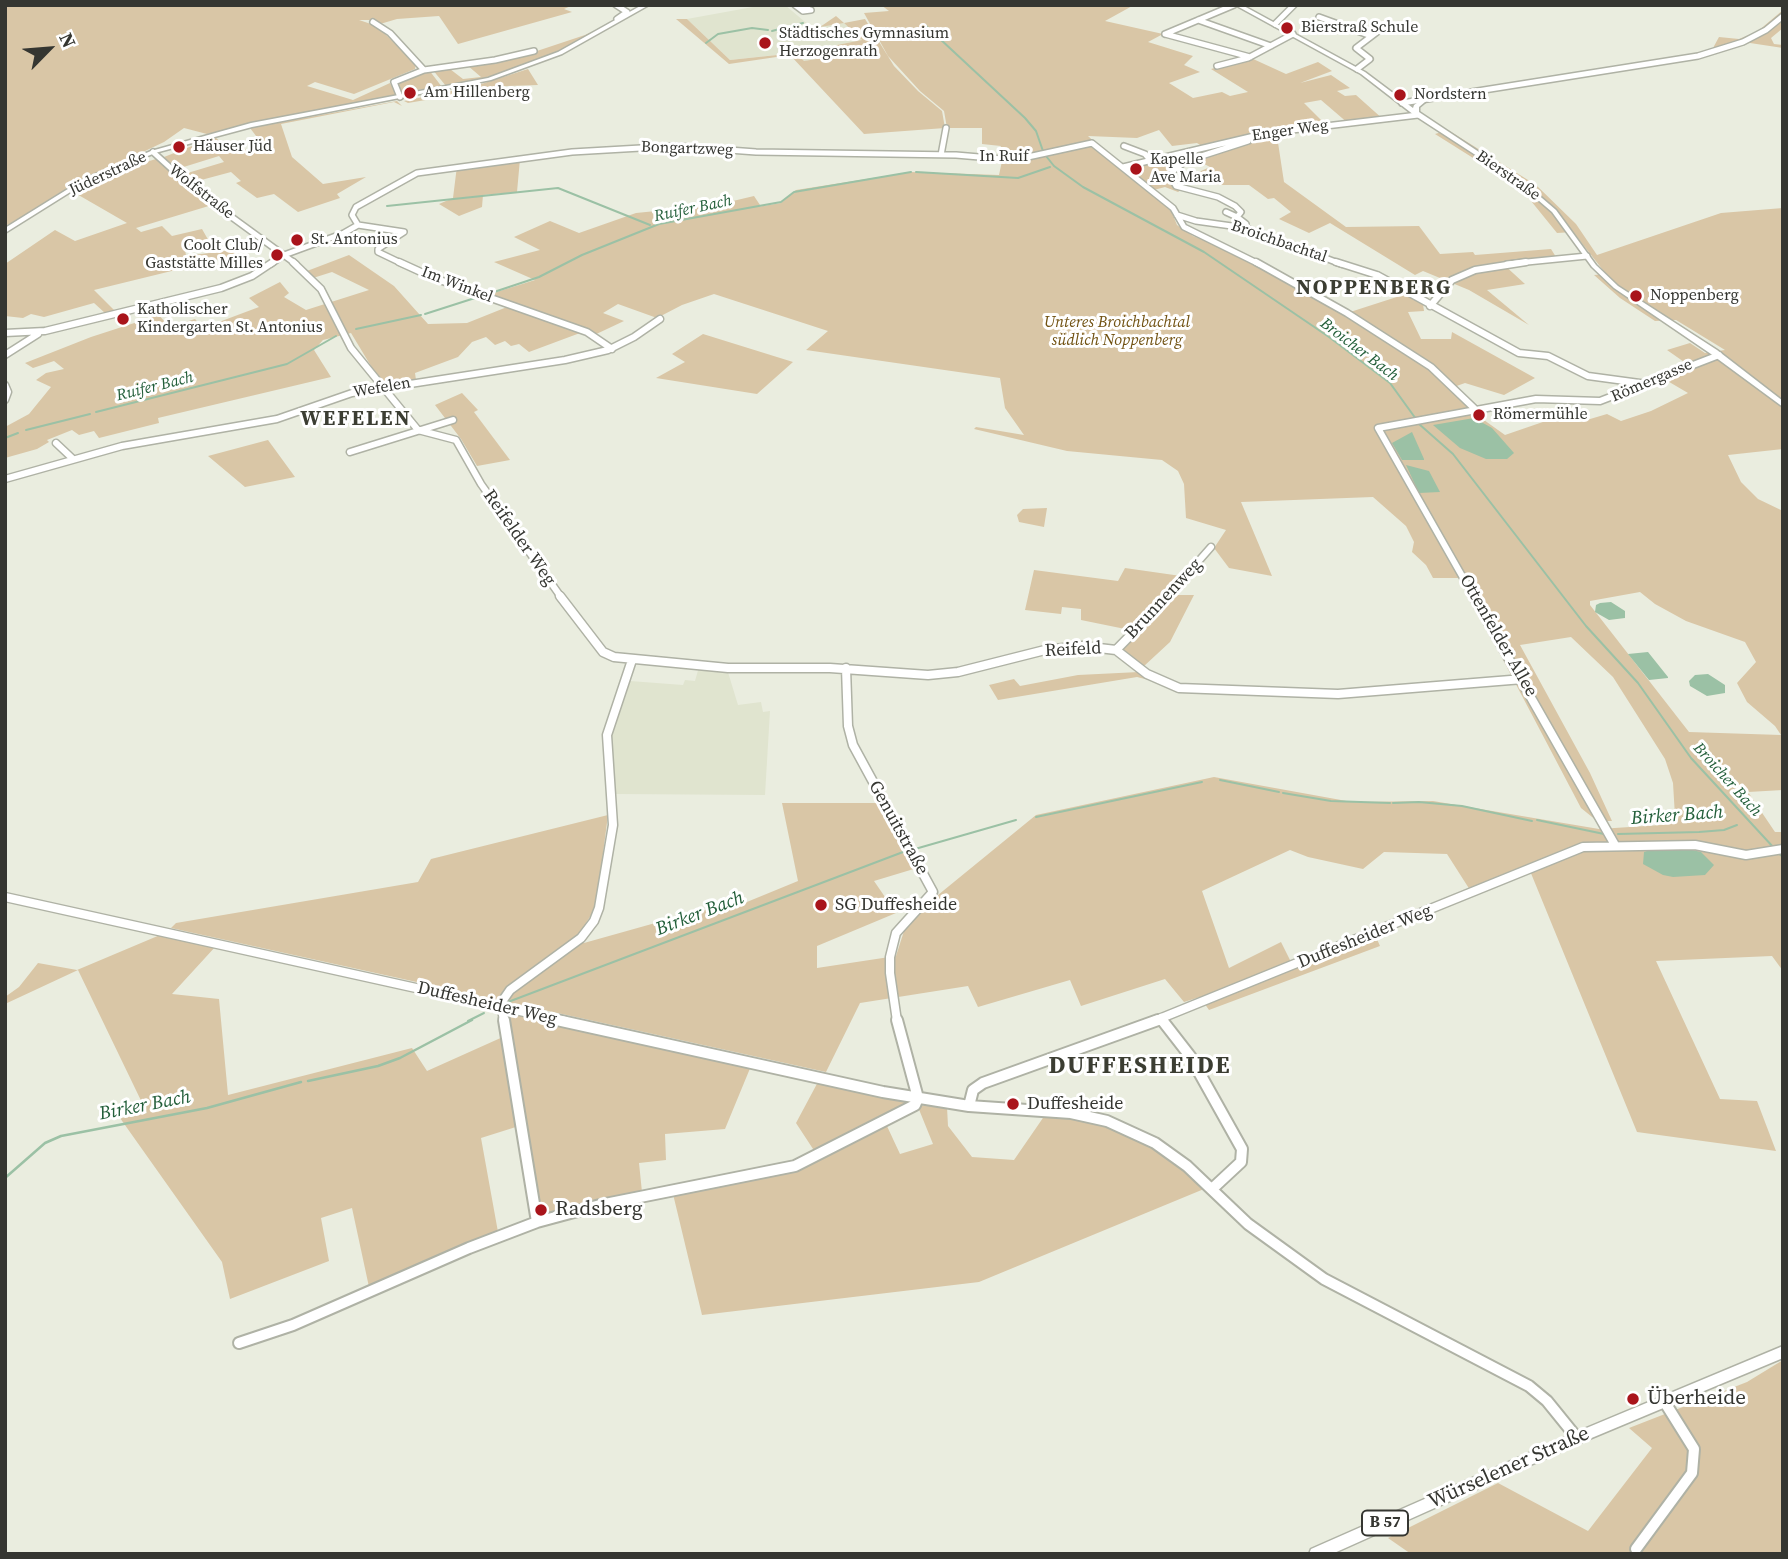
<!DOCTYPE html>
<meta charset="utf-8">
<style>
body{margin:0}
#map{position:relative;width:1788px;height:1559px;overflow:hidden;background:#eaeddf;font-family:"Source Serif 4",serif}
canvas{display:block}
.frame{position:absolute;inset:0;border:7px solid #353631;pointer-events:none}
.north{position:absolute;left:14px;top:14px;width:70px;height:70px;-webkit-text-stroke:5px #fff;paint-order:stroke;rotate:65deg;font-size:19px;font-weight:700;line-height:28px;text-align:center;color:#353631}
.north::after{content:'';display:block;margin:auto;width:24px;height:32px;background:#353631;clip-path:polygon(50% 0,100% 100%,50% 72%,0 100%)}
</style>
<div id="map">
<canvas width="1788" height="1559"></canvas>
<div class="frame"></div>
<div class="north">N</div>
</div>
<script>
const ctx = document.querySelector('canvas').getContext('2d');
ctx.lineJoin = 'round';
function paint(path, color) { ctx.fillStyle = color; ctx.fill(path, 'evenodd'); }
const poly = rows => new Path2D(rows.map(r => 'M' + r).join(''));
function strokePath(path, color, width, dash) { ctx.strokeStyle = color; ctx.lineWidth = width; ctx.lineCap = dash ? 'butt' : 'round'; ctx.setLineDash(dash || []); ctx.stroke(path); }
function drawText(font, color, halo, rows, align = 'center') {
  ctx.font = font + ' "Source Serif 4",serif'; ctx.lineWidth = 6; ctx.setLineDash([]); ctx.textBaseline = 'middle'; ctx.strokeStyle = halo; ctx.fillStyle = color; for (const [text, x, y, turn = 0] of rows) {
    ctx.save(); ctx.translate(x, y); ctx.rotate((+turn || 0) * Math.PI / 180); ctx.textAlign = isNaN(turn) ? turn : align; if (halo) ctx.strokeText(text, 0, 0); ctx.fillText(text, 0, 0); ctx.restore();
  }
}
const built = poly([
 [764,5,785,5,811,27,844,23,862,40,827,47,836,55,804,61,795,53,730,60,687,19],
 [699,667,727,669,738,705,761,702,763,712,770,711,765,795,614,794,610,736,630,681,683,685,685,680,695,681]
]);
const green = poly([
 [5,5,573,5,564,9,572,12,458,44,439,16,397,19,380,24,372,20,359,20,377,26,416,64,415,69,354,94,315,82,307,86,353,100,390,83,396,94,394,96,207,134,184,128,164,142,84,180,12,226,5,224],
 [881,5,1134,5,1105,21,1163,34,1148,42,1193,56,1184,65,1200,72,1169,83,1193,98,1222,92,1230,96,1248,92,1211,69,1251,58,1286,74,1318,62,1332,71,1300,83,1331,75,1350,88,1337,91,1345,96,1356,95,1384,120,1349,124,1321,100,1304,103,1328,127,1277,136,1284,182,1346,227,1419,226,1440,254,1473,252,1475,255,1551,249,1556,257,1502,263,1525,284,1487,290,1529,325,1469,290,1423,271,1415,275,1330,223,1309,233,1279,219,1291,212,1274,198,1268,199,1249,185,1217,185,1192,175,1210,167,1193,158,1185,161,1172,176,1174,184,1184,188,1178,192,1165,187,1150,191,1171,210,1177,225,1193,236,1238,254,1344,314,1406,294,1423,304,1424,311,1408,312,1421,339,1451,339,1452,332,1535,378,1504,395,1465,383,1451,388,1470,410,1505,435,1569,413,1580,422,1607,414,1621,421,1651,411,1688,393,1659,376,1687,364,1667,350,1690,343,1705,353,1725,350,1676,320,1655,321,1620,298,1594,275,1606,274,1573,232,1557,233,1527,196,1497,173,1435,134,1448,130,1536,185,1576,224,1597,255,1721,213,1783,208,1783,449,1728,455,1741,482,1758,499,1783,511,1783,790,1748,792,1775,832,1783,832,1783,971,1772,956,1656,961,1720,1099,1757,1101,1776,1151,1637,1132,1528,866,1470,890,1447,854,1384,852,1363,869,1308,857,1290,850,1202,891,1229,968,1281,942,1291,962,1372,928,1380,946,1209,1010,1200,997,1184,1002,1165,979,1081,1006,1070,980,978,1007,968,986,860,1003,826,1072,171,928,176,923,418,882,431,859,608,815,596,907,575,941,584,943,698,911,742,904,798,881,782,803,882,803,917,868,874,881,896,913,817,946,817,968,896,956,904,931,927,904,1036,815,1214,777,1352,802,1433,801,1599,829,1661,825,1675,816,1673,783,1665,759,1613,677,1571,637,1520,645,1590,773,1612,821,1597,821,1581,808,1460,578,1433,578,1426,565,1412,552,1414,542,1406,526,1373,497,1241,502,1272,576,1229,568,1214,548,1226,530,1186,518,1184,484,1178,471,1162,460,1067,451,974,429,976,427,1024,435,1005,408,1000,378,806,350,828,331,714,294,682,305,657,318,618,304,603,313,624,321,590,337,580,333,529,352,519,344,511,346,505,341,495,345,486,337,472,342,458,357,415,373,416,380,383,386,351,333,323,340,314,350,331,377,158,418,159,423,99,438,94,431,79,435,72,430,47,440,49,442,37,449,5,458,5,427,29,414,51,387,36,380,46,373,64,369,54,361,33,368,25,363,91,337,159,315,169,327,195,319,203,328,259,307,249,298,280,282,289,293,284,297,306,310,369,290,332,272,313,278,307,271,349,255,394,286,428,324,467,323,512,305,487,295,535,280,494,262,540,250,514,237,550,221,579,233,636,213,716,205,754,196,760,205,757,207,781,203,796,190,911,172,999,175,1002,161,996,160,1001,146,982,144,982,128,947,128,944,111,920,91,888,56,864,13,889,11],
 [1159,130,1172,146,1197,143,1205,148,1176,158,1140,164,1137,174,1132,177,1088,136,1137,138],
 [1640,592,1655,604,1686,621,1745,642,1756,662,1737,683,1747,702,1775,726,1781,735,1689,732,1590,605,1590,601],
 [1783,10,1783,28,1771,38,1774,44,1783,45,1783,48,1750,43,1713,48,1719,37,1739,39,1758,31],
 [836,16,844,23,865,19,894,66,918,91,942,111,945,128,864,134,790,55,729,64,676,19,687,19,730,60,796,53,804,61,835,56,827,47,862,40,844,23,820,27],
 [617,20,543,59,475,81,446,86,432,69,446,66,463,79,481,77,467,65,514,58,537,51,585,35],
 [528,69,538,85,507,86,408,103,404,101,475,86],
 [429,70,442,87,400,92,396,82],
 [397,101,402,106,394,102,281,124,292,157,323,184,366,177,337,194,340,198,298,212,274,194,257,198,236,183,241,181,231,172,190,183,181,175,224,162,219,156,174,170,164,157,215,137,232,152,245,149,249,153,266,149,250,128],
 [156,159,212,205,136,228,141,232,162,226,172,236,202,229,210,243,185,249,186,256,232,250,237,255,94,290,115,311,105,313,94,303,44,317,31,314,23,318,5,316,5,264,55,230,75,241,127,223,75,193,113,172],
 [520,159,517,192,483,195,482,207,459,216,439,204,453,198,457,166],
 [703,334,793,362,757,394,656,378,685,362,672,354],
 [462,393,478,410,474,412,510,460,477,466,461,439,435,405],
 [268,440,295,477,245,487,208,456],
 [1047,508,1044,527,1019,522,1017,515,1023,509],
 [1125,568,1181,576,1171,595,1194,595,1170,642,1143,667,1121,649,1135,631,1081,620,1081,609,1062,607,1061,614,1025,610,1034,570,1118,581],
 [1139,672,1149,680,1137,677,998,700,989,685,1014,679,1020,686,1078,675],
 [160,935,216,946,172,994,219,999,228,1095,412,1048,427,1071,505,1036,519,1126,481,1138,498,1232,369,1287,352,1208,321,1218,329,1261,230,1299,222,1262,120,1118,147,1113,78,970,5,1004,5,997,19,987,38,963,77,970],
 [511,1012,751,1066,725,1129,665,1134,666,1160,639,1163,642,1192,548,1217,545,1204,539,1205,507,1016],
 [819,1080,908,1100,909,1102,815,1152,796,1123],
 [928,1104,947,1107,948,1126,972,1157,1014,1160,1045,1115,1067,1116,1106,1125,1137,1137,1184,1169,1204,1189,979,1282,702,1315,673,1194,764,1178,796,1169,886,1124,900,1154,933,1144,918,1107],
 [1783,1360,1783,1554,1411,1554,1388,1538,1498,1483,1588,1531,1652,1448,1629,1428,1747,1382]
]);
const water = poly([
 [1474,418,1492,428,1514,453,1507,459,1486,459,1460,448,1433,425],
 [1412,432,1424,459,1424,460,1402,460,1392,443],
 [1406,465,1429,471,1440,492,1419,493],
 [1611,602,1625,611,1625,618,1609,620,1595,612,1596,605,1600,603],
 [1648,652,1668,677,1668,678,1649,680,1628,654],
 [1708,674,1725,685,1725,693,1707,696,1690,686,1689,681,1695,675],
 [1653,849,1692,850,1701,852,1714,865,1705,875,1673,877,1663,875,1643,864,1644,852]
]);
const streamFar1 = poly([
 [925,25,1025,118,1036,131,1043,151],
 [772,31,803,23],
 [706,43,718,34,752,28,768,30],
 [1046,156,1054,166,1083,187,1204,252,1329,337,1390,383,1416,419],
 [916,172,1018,178,1050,167],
 [387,206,558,188,650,225],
 [488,294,539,277,582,255,659,224,781,202,794,192,911,172],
 [425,314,478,297],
 [356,329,421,315],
 [96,412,287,364,336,336],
 [1419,424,1453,454,1586,626,1638,683,1691,758,1774,848],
 [26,430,90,414],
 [5,438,18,433],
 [1220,780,1279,792],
 [1283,793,1331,801,1390,803],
 [1393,803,1419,802,1462,806,1532,821],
 [1036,817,1202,782],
 [1537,820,1604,834],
 [1618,834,1699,832,1724,830,1737,825],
 [915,849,1016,820],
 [1777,852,1783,857],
 [508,1002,903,852],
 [468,1021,484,1013]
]);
const stream = poly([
 [308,1081,378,1066,400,1058,472,1020],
 [5,1178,45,1143,61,1136,207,1108,301,1082]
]);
const minorFar3 = poly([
 [616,5,627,12,617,19],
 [795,5,803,11,811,10,796,5],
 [1319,17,1371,36],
 [1198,20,1271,46],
 [373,22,390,33,424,70],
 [1275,24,1294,5],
 [1165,34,1250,57],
 [1165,34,1234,5],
 [1217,66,1248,58,1293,34],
 [1357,69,1370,59,1356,48,1377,32],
 [400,97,394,82,424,70,495,60,534,51],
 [1402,103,1698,56,1743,42,1766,30,1783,16],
 [1124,146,1145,154,1151,161],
 [153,152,196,191,296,264],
 [941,155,946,128],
 [1123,167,1267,133,1418,115],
 [1226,212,1237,217],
 [1177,215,1196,221,1246,228,1341,264],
 [358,225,352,215,356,207,417,173,572,152,675,146,756,152,956,155,1014,160,1092,143,1173,208,1184,227,1259,264],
 [358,225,404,232,378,249,378,252,403,264],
 [1246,228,1246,224,1237,217,1241,212,1235,206,1218,197,1176,186,1171,177,1173,171,1186,161,1248,141],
 [271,264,284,255,344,233,358,225],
 [1507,264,1587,256]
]);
const minorFar2 = poly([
 [293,262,321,289,351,348,418,430,456,440,481,484,561,597],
 [399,262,434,278,587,332,612,349],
 [1256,262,1347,313,1431,367,1477,411],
 [1336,262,1377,275,1519,353,1548,356,1588,376,1647,384],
 [1430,306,1452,280,1475,270,1526,262],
 [5,333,45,331,221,288,252,276,273,262],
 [5,355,38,334],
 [5,385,8,392,5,400],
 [56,443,73,459],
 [350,452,453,420],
 [5,479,122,446,277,419,352,393,565,360,608,350,634,337,660,319],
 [1167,597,1211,547],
 [1474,597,1378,428,1536,399,1600,401,1719,355]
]);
const minorFar1 = poly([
 [560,596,603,652,614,657,728,668,830,668,928,675,958,672,1045,650,1082,646,1116,650,1147,674,1179,688,1338,694,1523,679],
 [1473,596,1615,845],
 [1116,650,1169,596],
 [846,668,848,726,853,745,933,892,896,933,890,957,890,973,897,1021],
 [5,897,565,1021],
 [1161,1018,1164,1021],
 [504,1021,501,1003,510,990,581,938,594,921,599,908,613,825,607,735,632,660],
 [1154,1021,1583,847,1695,845,1746,855,1783,849]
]);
const minor = poly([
 [504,1020,537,1222],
 [557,1020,883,1092,969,1106,1071,1113,1107,1121,1155,1143,1187,1166,1248,1224,1324,1279,1529,1386,1547,1401,1577,1438],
 [897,1020,918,1098],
 [1162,1020,1190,1056,1242,1149,1241,1162,1212,1189],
 [969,1106,973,1090,983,1083,1158,1020],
 [239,1343,293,1325,469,1248,537,1222,600,1205,795,1166,915,1105,918,1098],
 [1636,1549,1692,1473,1694,1449,1664,1401]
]);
const major = poly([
 [642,5,649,5,562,54,491,80,252,127,155,153,88,181,5,233,5,228,84,179,151,151,251,123,488,78,558,52,642,5],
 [1235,5,1242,5,1365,72,1413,108,1414,105,1421,100,1425,100,1425,102,1419,107,1419,112,1521,180,1556,210,1596,265,1618,286,1717,350,1783,401,1783,407,1711,354,1614,288,1592,267,1552,212,1517,182,1414,115,1361,74,1235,5],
 [1783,1346,1783,1358,1582,1442,1332,1554,1309,1554,1311,1549,1572,1434,1783,1346]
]);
const markers = [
 [1287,28,7,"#a9141b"],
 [765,43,7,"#a9141b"],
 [410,93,7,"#a9141b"],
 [1400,95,7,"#a9141b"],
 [179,147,7,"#a9141b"],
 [1136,169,7,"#a9141b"],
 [297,240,7,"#a9141b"],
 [277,255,7,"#a9141b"],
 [1636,296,7,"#a9141b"],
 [123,319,7,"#a9141b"],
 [1479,415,7,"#a9141b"],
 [821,905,7,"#a9141b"],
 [1013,1104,7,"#a9141b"],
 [541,1210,7,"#a9141b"],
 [1633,1399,7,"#a9141b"]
];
const farPoinames = [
 ["Bierstraß Schule",1301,28],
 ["Städtisches Gymnasium",779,34],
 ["Herzogenrath",779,52],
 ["Am Hillenberg",424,93],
 ["Nordstern",1414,95],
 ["Häuser Jüd",193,147],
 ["Kapelle",1150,160],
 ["Ave Maria",1150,178],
 ["St. Antonius",311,240],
 ["Coolt Club/",263,246,"right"],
 ["Gaststätte Milles",263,264,"right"],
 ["Noppenberg",1650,296],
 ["Katholischer",137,310],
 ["Kindergarten St. Antonius",137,328],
 ["Römermühle",1493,415]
];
const farStreetnames = [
 ["Enger Weg",1290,131,-8],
 ["Bongartzweg",687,149,2],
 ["In Ruif",1004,157],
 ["Jüderstraße",108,174,-25],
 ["Bierstraße",1508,176,35],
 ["Wolfstraße",201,192,38],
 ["Broichbachtal",1279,242,19],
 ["Im Winkel",457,285,21],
 ["Römergasse",1652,381,-23],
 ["Wefelen",382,388,-10]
];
const farWaternames = [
 ["Ruifer Bach",693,209,-12],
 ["Broicher Bach",1359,350,37],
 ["Ruifer Bach",155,387,-14],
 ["Broicher Bach",1727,780,48]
];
const farParknames = [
 ["Unteres Broichbachtal",1117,323],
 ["südlich Noppenberg",1117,341]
];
const shields = [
 [1385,1523,46]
];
const shieldNames = [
 ["B 57",1385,1523]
];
const streetNames = [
 ["Reifelder Weg",519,538,55],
 ["Brunnenweg",1164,599,-47],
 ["Ottenfelder Allee",1498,636,60],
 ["Reifeld",1073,650,-3],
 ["Genuitstraße",898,828,61],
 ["Duffesheider Weg",1365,937,-22],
 ["Duffesheider Weg",487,1004,13]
];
const poiNames = [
 ["SG Duffesheide",835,905],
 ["Duffesheide",1027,1104]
];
const waterNames = [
 ["Birker Bach",1677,816,-4],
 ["Birker Bach",700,914,-21],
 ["Birker Bach",145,1106,-11]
];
const farDistrictnames = [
 ["NOPPENBERG",1374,289],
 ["WEFELEN",356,420]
];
const nearPoinames = [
 ["Radsberg",555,1210],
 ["Überheide",1647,1399]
];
const nearStreetnames = [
 ["Würselener Straße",1509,1468,-24]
];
const districtNames = [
 ["DUFFESHEIDE",1140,1067]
];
paint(built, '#e0e4cf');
paint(green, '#d9c6a6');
paint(water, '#9bc1a5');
strokePath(streamFar1, '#9bc1a5', 2);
strokePath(stream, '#9bc1a5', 2.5);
strokePath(minorFar3, '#afb2a5', 8);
strokePath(minorFar2, '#afb2a5', 9);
strokePath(minorFar1, '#afb2a5', 11);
strokePath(minor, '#afb2a5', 14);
strokePath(major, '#afb2a5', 3);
strokePath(minorFar3, '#fff', 5);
strokePath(minorFar2, '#fff', 6);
strokePath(minorFar1, '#fff', 8);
strokePath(minor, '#fff', 10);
paint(major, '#fff');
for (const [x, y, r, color] of markers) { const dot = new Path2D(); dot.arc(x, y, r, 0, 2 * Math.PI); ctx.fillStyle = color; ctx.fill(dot); strokePath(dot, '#fff', 2.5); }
drawText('16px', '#353631', '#fff', farPoinames, 'left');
drawText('16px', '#353631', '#fff', farStreetnames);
drawText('italic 16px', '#225e39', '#fff', farWaternames);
drawText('italic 16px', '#715212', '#fff', farParknames);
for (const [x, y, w] of shields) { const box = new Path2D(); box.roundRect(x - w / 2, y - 12.5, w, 25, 5); ctx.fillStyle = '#fff'; ctx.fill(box); strokePath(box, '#353631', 2); }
drawText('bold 16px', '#353631', null, shieldNames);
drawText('18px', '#353631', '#fff', streetNames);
drawText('18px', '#353631', '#fff', poiNames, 'left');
drawText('italic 19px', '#225e39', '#fff', waterNames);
ctx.letterSpacing = '2px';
drawText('bold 21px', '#3b3d32', '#fff', farDistrictnames);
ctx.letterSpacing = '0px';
drawText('21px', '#353631', '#fff', nearPoinames, 'left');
drawText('21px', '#353631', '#fff', nearStreetnames);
ctx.letterSpacing = '2px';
drawText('bold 24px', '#3b3d32', '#fff', districtNames);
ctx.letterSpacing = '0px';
</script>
